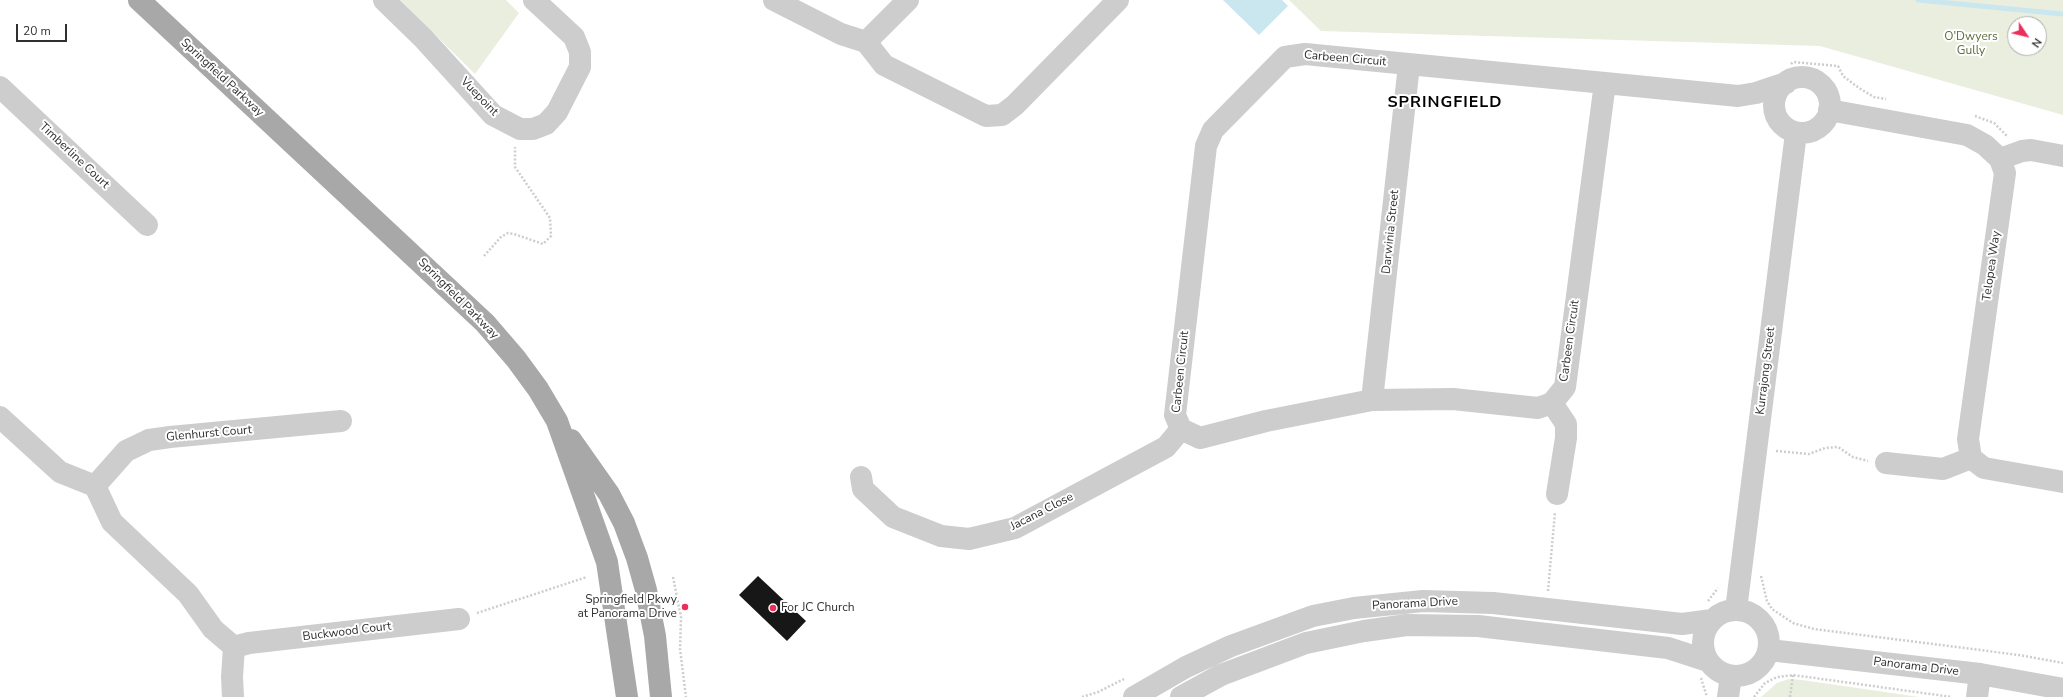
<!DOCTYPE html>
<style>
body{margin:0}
#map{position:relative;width:2063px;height:697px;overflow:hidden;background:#fff;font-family:"Nunito Sans",sans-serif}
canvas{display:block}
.north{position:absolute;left:2007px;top:16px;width:40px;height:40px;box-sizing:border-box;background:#fff;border:1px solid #acacac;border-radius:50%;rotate:125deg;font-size:11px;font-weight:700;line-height:16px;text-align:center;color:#303030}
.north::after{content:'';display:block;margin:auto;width:14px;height:18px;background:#ec2e5b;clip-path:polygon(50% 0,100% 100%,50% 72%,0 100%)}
.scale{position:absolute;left:16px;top:24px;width:51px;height:18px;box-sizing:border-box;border:2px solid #303030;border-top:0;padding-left:5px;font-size:12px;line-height:14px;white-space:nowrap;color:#303030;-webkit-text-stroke:3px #fff;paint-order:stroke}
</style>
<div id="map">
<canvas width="2063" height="697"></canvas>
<div class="north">N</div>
<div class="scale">20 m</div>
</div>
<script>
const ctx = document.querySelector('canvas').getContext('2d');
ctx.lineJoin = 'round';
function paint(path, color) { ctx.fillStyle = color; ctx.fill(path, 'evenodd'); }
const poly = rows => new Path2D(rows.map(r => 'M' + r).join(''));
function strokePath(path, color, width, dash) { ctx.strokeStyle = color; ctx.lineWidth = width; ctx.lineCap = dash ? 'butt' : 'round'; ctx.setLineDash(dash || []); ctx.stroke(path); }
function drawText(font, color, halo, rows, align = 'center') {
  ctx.font = font + ' "Nunito Sans",sans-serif'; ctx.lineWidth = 4; ctx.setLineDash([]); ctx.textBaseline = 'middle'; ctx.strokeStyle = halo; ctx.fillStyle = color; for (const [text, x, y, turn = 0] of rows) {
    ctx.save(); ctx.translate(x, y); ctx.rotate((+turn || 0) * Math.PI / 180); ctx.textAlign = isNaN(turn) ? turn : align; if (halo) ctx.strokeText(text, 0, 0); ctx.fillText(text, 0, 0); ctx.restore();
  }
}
const green = poly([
 [400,0,506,0,519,13,475,74],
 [1289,0,2063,0,2063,115,1820,46,1321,31],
 [2015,24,2039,24,2039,48,2015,48],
 [1789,679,1802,680,1919,697,1761,697,1777,683]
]);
const water = poly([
 [1223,0,1282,0,1288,6,1259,35]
]);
const stream = poly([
 [1918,0,2063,14]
]);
const building = poly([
 [758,576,806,621,787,641,739,595]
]);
const path = poly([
 [1791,64,1793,62,1838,66,1843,76,1859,88,1874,97,1886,99],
 [1975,116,1994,123,2008,137],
 [484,256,501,237,508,233,514,234,543,244,551,236,550,218,515,167,515,147],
 [1776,451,1809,454,1825,448,1838,447,1853,457,1868,461],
 [1761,576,1767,601,1772,609,1793,623,1814,629,2019,655,2063,663],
 [673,577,681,617,680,649,686,697],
 [1548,591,1555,512],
 [1708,601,1718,588],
 [477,613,587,577],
 [1701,678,1707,697],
 [1082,697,1098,692,1124,679],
 [1754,697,1765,683,1777,677,1793,675,1952,697],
 [1790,697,1793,675]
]);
const minor = poly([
 [384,0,423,38,493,115,520,129,533,129,546,124,557,112,580,67,580,52,574,37,534,0],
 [774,0,841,34,866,42,884,65,986,116,1002,115,1015,105,1118,0],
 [866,42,908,0],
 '1774 105a28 28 0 1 1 56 0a28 28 0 1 1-56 0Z',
 [1605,83,1565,387,1552,403,1538,408,1453,399,1372,400,1266,421,1200,438,1181,429,1175,415,1206,146,1213,130,1285,57,1305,54,1605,83,1738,96,1756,93,1786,83],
 [0,87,147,225],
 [1829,110,1967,135,1985,145,2000,159,2005,173,1968,439,1971,458,1984,468,2063,482],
 [2000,159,2022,151,2031,150,2063,156],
 [1372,400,1409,65],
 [1552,403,1566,424,1566,438,1557,494],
 [0,417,60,472,95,486,112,522,188,594,213,629,234,647,232,677,233,697],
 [1886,463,1943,469,1971,458],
 [861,477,863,489,893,517,941,536,969,539,1015,528,1166,447,1181,429],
 [95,486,126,451,149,440,170,437,341,421],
 [1736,610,1796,133],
 '1703 643a33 33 0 1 1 66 0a33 33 0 1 1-66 0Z',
 [234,647,249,643,459,619],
 [1769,650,1980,674,2063,689],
 [1134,697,1186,667,1231,646,1313,616,1354,608,1423,601,1493,603,1682,624,1712,620],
 [1181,697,1221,675,1306,643,1364,631,1407,625,1478,626,1668,648,1708,661],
 [1728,697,1731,676],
 [1977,697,1980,674]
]);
const major = poly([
 [139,0,485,323,516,359,538,389,557,421,607,562,627,697],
 [571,440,609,494,624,523,637,558,646,590,655,636,661,697]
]);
const markers = [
 [685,607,4,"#ec2e5b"],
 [773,608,4,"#ec2e5b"]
];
const parkNames = [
 ["O'Dwyers",1971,37],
 ["Gully",1971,51]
];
const streetNames = [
 ["Carbeen Circuit",1345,59,5],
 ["Springfield Parkway",222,78,43],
 ["Vuepoint",479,97,46],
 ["Timberline Court",74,156,43],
 ["Darwinia Street",1391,232,-84],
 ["Telopea Way",1992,266,-82],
 ["Springfield Parkway",458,299,45],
 ["Carbeen Circuit",1570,341,-82],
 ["Kurrajong Street",1766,371,-83],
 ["Carbeen Circuit",1181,372,-84],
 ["Glenhurst Court",209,434,-5],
 ["Jacana Close",1042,512,-27],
 ["Panorama Drive",1415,604,-3],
 ["Buckwood Court",347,632,-7],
 ["Panorama Drive",1916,667,7]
];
const poiNames = [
 ["Springfield Pkwy",677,600],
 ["at Panorama Drive",677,614],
 ["For JC Church",781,608,"left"]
];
const districtNames = [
 ["SPRINGFIELD",1445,103]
];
paint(green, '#e9eede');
paint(water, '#cae6ee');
strokePath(stream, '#cae6ee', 5);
paint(building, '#171717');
strokePath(path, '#cdcdcd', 2.5, [2, 2]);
strokePath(minor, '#cdcdcd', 22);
strokePath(major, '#a8a8a8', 22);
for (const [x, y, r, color] of markers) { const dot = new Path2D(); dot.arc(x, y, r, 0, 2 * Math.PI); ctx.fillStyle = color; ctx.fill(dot); strokePath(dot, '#fff', 1.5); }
drawText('12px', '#5c6e3b', '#fff', parkNames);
drawText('12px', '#303030', '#fff', streetNames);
drawText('12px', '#303030', '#fff', poiNames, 'right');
ctx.letterSpacing = '1px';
drawText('bold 16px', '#000', '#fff', districtNames);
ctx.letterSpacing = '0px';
</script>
